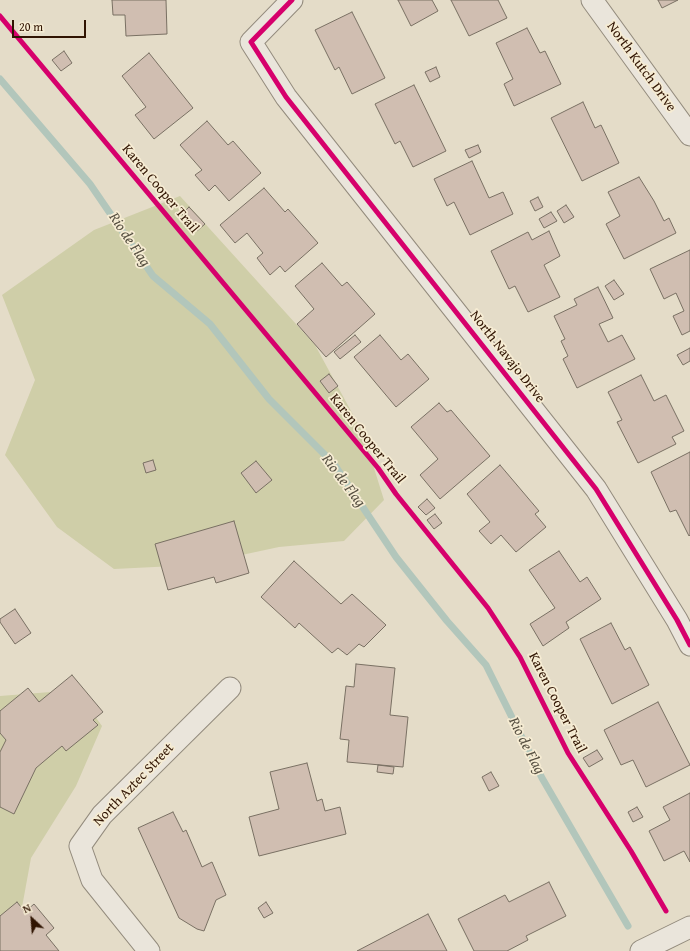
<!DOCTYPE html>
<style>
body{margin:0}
#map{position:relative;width:690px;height:951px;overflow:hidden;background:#e4dcc8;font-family:"Gentium Book Plus",serif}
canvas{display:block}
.north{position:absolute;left:12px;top:899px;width:40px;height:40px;-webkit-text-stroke:3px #f6ecd3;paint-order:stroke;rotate:334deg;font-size:11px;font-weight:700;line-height:16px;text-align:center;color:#301402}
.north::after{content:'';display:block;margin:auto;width:14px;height:18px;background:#301402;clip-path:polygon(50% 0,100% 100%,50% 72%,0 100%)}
.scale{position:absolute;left:12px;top:20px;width:74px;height:18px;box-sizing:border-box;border:2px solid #301402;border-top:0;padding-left:5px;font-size:12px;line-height:14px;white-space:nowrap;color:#301402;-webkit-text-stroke:3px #f6ecd3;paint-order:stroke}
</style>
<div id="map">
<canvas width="690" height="951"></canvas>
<div class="north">N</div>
<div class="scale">20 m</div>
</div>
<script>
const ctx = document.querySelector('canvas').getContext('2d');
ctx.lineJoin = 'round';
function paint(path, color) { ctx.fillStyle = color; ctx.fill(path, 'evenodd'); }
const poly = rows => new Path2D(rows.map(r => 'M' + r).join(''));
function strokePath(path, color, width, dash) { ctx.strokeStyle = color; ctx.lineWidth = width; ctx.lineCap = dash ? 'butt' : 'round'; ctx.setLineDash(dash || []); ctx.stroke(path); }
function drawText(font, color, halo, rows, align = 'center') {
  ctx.font = font + ' "Gentium Book Plus",serif'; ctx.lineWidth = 3.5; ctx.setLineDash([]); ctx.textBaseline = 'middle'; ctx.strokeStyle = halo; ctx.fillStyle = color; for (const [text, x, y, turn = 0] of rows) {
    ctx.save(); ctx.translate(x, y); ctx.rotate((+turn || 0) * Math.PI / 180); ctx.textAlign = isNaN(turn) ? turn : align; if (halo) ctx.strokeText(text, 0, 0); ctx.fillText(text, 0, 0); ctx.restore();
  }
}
const green = poly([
 [180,196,315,345,363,433,384,500,344,541,279,547,195,565,114,569,57,527,5,455,35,380,2,295,94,230],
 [76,690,102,726,76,786,31,858,14,951,0,951,0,696]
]);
const stream = poly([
 [0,79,90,184,153,276,210,324,269,399,334,464,396,557,447,621,486,665,542,778,628,926]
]);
const building = poly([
 [112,0,166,0,167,34,126,36,125,15,113,15,112,0],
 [398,0,432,0,438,11,411,26,398,0],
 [451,0,498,0,507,18,469,36,451,0],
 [658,0,678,0,662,8,658,0],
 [352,12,385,78,352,94,339,67,335,70,315,30,352,12],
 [527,28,540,53,545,51,561,84,514,106,504,84,513,79,496,43,527,28],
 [64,51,72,63,61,71,52,60,64,51],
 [149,53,193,108,154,139,135,115,146,107,122,76,149,53],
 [436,67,440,77,430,82,425,72,436,67],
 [414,85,446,151,413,167,400,141,395,144,375,104,414,85],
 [583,102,595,128,601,125,619,163,582,181,551,118,583,102],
 [207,121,228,145,233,141,261,173,229,201,215,185,209,191,195,175,202,170,180,145,207,121],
 [478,145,481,152,469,158,465,150,478,145],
 [472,161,489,198,503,192,513,214,470,235,454,202,447,206,434,179,472,161],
 [639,177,654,201,664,221,669,218,676,233,624,259,606,224,620,216,608,192,639,177],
 [264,188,285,212,288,209,318,243,285,272,280,266,270,275,257,258,263,253,247,233,235,243,220,225,264,188],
 [538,197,543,207,535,211,530,201,538,197],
 [566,205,574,217,564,223,557,211,566,205],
 [189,207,205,224,197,231,182,214,189,207],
 [551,212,557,221,544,228,539,219,551,212],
 [549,231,560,256,544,265,560,297,528,312,515,286,509,289,491,251,528,232,532,240,549,231],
 [690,250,690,331,682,335,673,316,684,311,676,293,664,299,650,269,690,250],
 [322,263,342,286,347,282,375,314,326,357,297,324,314,309,295,286,322,263],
 [614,280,624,294,614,300,605,286,614,280],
 [598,287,613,318,599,324,608,342,622,335,635,359,577,388,563,359,568,356,561,341,565,339,554,316,577,305,574,299,598,287],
 [355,335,361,342,340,359,334,352,355,335],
 [380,335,401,360,408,354,429,379,396,407,354,357,380,335],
 [690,348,690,361,683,365,677,355,690,348],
 [329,374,338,386,329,393,320,381,329,374],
 [641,375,654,401,666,395,684,431,672,437,676,444,638,463,617,422,622,420,608,392,641,375],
 [439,403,447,412,451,410,490,456,440,499,420,475,438,459,411,427,439,403],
 [690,452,690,535,689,536,676,510,670,512,651,472,690,452],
 [153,460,156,470,146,473,143,463,153,460],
 [256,461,272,480,256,493,241,473,256,461],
 [500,465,539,511,535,514,546,527,516,552,501,535,491,544,479,531,490,522,467,494,500,465],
 [427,499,435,508,426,515,418,507,427,499],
 [435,514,442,523,434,529,427,520,435,514],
 [234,521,249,573,216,583,214,577,168,590,155,544,234,521],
 [559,551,580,582,587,577,601,599,566,622,569,628,543,646,530,624,555,608,529,570,559,551],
 [294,561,341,604,352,594,386,625,364,647,359,644,347,655,338,648,332,653,299,623,295,628,261,597,294,561],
 [15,609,31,633,15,644,0,622,0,619,15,609],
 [611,623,625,650,630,647,649,685,612,704,580,639,611,623],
 [356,664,395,668,390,715,408,717,403,767,347,762,349,740,340,739,346,686,354,687,356,664],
 [72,675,103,712,93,720,98,725,66,751,62,746,36,768,14,814,0,807,0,752,6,740,0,733,0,711,28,688,39,702,72,675],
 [658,702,690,765,646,787,633,760,621,765,604,730,658,702],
 [597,750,603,759,589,767,583,758,597,750],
 [307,763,317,801,322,799,325,811,340,807,346,834,259,856,249,817,279,809,270,772,307,763],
 [378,765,394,767,393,774,377,772,378,765],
 [491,772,499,786,489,791,482,777,491,772],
 [690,793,690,862,684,851,664,861,649,831,670,820,663,807,690,793],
 [637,807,643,817,633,822,628,812,637,807],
 [173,812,183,832,186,830,202,867,212,862,226,895,216,900,204,931,197,929,179,918,138,828,173,812],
 [549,882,566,916,526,936,528,940,507,951,474,951,458,919,505,895,509,902,549,882],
 [17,902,25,912,34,904,54,928,46,935,59,951,0,951,0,916,17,902],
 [266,902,273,913,264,918,258,908,266,902],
 [428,914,447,951,357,951,428,914]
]);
const minor = poly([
 [292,0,251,42,286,97,596,489,677,620,690,645],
 [592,0,690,135],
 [149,951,92,880,80,846,102,815,230,688],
 [641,951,690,927]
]);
const cycleway = poly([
 [292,0,251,42,286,97,596,489,677,620,690,645],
 [0,16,378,468,396,494,488,608,520,657,568,753,631,851,666,911]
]);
const streetNames = [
 ["North Kutch Drive",641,67,54],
 ["Karen Cooper Trail",160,189,50],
 ["North Navajo Drive",507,357,52],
 ["Karen Cooper Trail",367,439,51],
 ["Karen Cooper Trail",557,703,63],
 ["North Aztec Street",134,785,-46]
];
const waterNames = [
 ["Rio de Flag",129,240,56],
 ["Rio de Flag",343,481,53],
 ["Rio de Flag",526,746,63]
];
paint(green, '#cfcea8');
strokePath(stream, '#b2c6bb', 7);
paint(building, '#d0beb1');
strokePath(building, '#797063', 1);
strokePath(minor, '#938b7d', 23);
strokePath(minor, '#eae5db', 21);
strokePath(cycleway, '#d6006c', 5);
drawText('14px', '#301402', '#f6ecd3', streetNames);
drawText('italic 15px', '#564f41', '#f6ecd3', waterNames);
</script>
